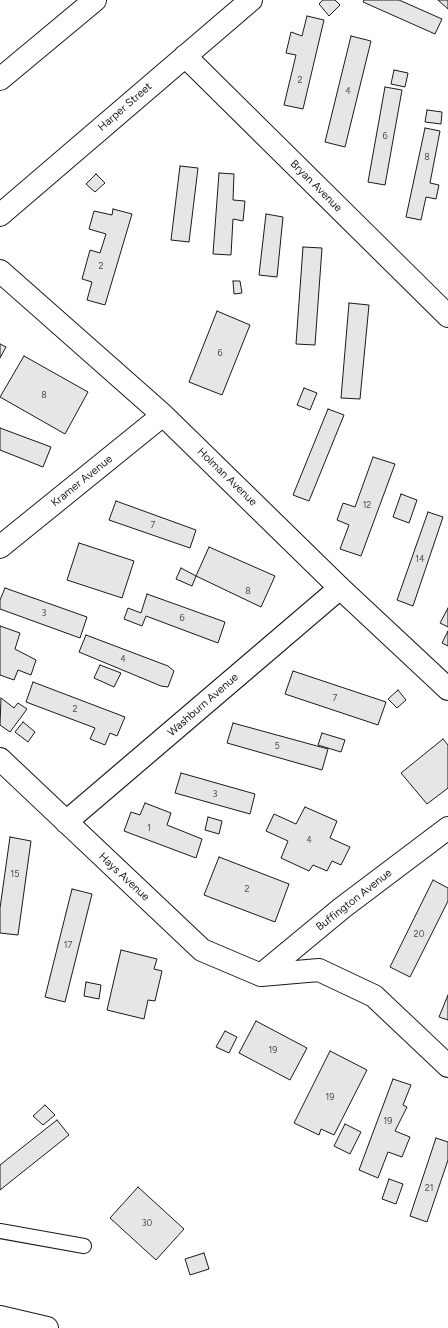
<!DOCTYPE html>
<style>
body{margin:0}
canvas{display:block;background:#fff}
</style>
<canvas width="448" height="1328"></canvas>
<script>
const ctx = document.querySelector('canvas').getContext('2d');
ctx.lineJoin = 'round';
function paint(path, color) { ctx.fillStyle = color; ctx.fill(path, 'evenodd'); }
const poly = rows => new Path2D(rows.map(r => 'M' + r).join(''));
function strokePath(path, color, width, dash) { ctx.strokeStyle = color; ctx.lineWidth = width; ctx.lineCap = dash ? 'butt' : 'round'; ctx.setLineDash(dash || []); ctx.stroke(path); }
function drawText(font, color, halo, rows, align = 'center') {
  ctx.font = font + ' Figtree,sans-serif'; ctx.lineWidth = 3; ctx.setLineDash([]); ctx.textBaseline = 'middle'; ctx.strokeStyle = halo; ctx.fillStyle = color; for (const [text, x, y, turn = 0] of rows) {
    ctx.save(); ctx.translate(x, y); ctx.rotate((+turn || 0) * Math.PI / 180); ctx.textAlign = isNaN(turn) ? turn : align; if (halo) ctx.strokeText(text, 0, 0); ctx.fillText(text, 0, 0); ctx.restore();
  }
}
const building = poly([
 [323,0,335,0,340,5,329,16,319,4,323,0],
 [364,0,399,0,442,19,435,34,363,2,364,0],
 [438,0,448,0,448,9,438,0],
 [307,16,324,20,303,109,284,105,296,55,286,53,291,32,302,36,307,16],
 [351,36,371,41,345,147,325,142,351,36],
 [394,70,408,73,405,87,391,84,394,70],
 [385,87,402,90,385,185,368,182,385,87],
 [427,110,442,112,441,124,425,122,427,110],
 [425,128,440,131,430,183,439,185,436,199,426,197,421,220,406,217,425,128],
 [180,166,198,168,189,242,171,240,180,166],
 [219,173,234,174,233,200,245,201,243,221,233,219,231,255,213,254,219,173],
 [96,174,105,183,95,192,86,184,96,174],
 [113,209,132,214,105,305,87,300,92,282,82,279,90,250,100,253,106,234,89,229,94,211,112,215,113,209],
 [266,214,283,217,277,277,259,275,266,214],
 [303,247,322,248,315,345,296,344,303,247],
 [233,281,240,281,242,293,234,294,233,281],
 [349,303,369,305,360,399,341,398,349,303],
 [217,311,250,325,222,395,189,382,217,311],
 [0,344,6,347,0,358,0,344],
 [24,356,88,392,65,434,0,397,24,356],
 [304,388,317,393,310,410,297,405,304,388],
 [328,409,344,415,309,501,293,495,328,409],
 [0,428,51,447,43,467,0,450,0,428],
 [373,457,395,464,361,556,340,549,349,525,337,520,343,503,355,507,373,457],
 [401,494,417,500,409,523,393,517,401,494],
 [116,501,196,530,190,548,109,520,116,501],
 [428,512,443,517,413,606,397,600,428,512],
 [79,543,134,561,122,598,67,580,79,543],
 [209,547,275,576,261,607,196,576,209,547],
 [181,568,196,576,192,586,176,579,181,568],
 [5,588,87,617,80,638,0,609,0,600,5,588],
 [147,594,225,622,218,643,146,616,142,626,124,619,128,608,141,613,147,594],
 [448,608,448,627,440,623,448,608],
 [0,626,20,633,15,649,36,660,31,675,18,670,14,680,0,675,0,626],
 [448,631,448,646,442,643,448,631],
 [86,635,168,666,174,671,168,687,161,686,79,652,86,635],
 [100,665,121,673,114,687,94,678,100,665],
 [293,671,386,702,378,725,285,694,293,671],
 [33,682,125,717,117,736,110,733,105,745,90,739,95,728,26,702,33,682],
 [398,690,406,700,397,708,388,699,398,690],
 [1,698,14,708,18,703,27,709,10,732,0,725,1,698],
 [23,722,35,732,28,742,15,732,23,722],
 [233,723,328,749,322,770,227,743,233,723],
 [322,733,345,740,341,752,318,745,322,733],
 [443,739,448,745,448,788,427,804,401,773,443,739],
 [181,773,255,794,250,814,175,793,181,773],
 [145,803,171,813,167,825,202,839,196,858,124,831,131,812,140,815,145,803],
 [305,807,337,821,330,838,350,847,341,865,332,861,327,871,313,865,309,871,281,858,288,841,266,831,274,814,296,824,305,807],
 [208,817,222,821,219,834,205,830,208,817],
 [10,837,31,841,18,935,0,933,0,908,10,837],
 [219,857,289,884,275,922,204,895,219,857],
 [433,880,448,888,448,901,410,977,390,967,433,880],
 [72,889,92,894,65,1002,45,997,72,889],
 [121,950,157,959,154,969,162,971,155,1001,148,1000,144,1019,107,1010,121,950],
 [86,982,101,985,99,999,84,996,86,982],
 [448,995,448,1020,439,1017,448,995],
 [256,1021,307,1048,290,1080,239,1053,256,1021],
 [225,1031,237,1037,229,1053,216,1047,225,1031],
 [330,1051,367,1070,334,1135,321,1129,319,1135,294,1123,330,1051],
 [393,1079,411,1085,403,1105,407,1107,395,1131,410,1137,402,1157,388,1152,378,1178,359,1170,393,1079],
 [45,1105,55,1115,43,1125,33,1116,45,1105],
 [57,1120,69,1135,0,1190,0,1165,57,1120],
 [345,1124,361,1132,350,1154,334,1146,345,1124],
 [436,1138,448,1142,448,1160,427,1222,410,1216,436,1138],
 [389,1179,403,1184,396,1204,382,1199,389,1179],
 [138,1187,184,1229,156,1260,110,1218,138,1187],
 [204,1253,209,1269,190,1275,185,1259,204,1253]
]);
const lane = poly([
 [0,1231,84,1246]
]);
const street = poly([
 [185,56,448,316],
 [0,215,251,0],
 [0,271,163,415,340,588,448,689],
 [0,547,163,415],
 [0,759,202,950,261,975,319,970,374,996,448,1066],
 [66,822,340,588],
 [261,975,342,908,448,828]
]);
const secondary = poly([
 [0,1317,47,1328]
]);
const primary = poly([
 [0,79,95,0]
]);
const numberNames = [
 ["2",300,80],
 ["4",348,91],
 ["6",385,136],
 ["8",427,157],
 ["2",101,266],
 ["6",220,353],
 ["8",44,395],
 ["12",367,505],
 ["7",153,525],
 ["14",420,559],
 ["8",248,591],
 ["3",44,613],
 ["6",182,618],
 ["4",123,659],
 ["7",335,698],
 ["2",75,709],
 ["5",277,746],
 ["3",215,794],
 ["1",149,828],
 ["4",309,840],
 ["15",15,874],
 ["2",247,889],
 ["20",419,934],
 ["17",68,945],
 ["19",273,1050],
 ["19",330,1097],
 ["19",388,1121],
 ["21",429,1188],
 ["30",147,1223]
];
const streetNames = [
 ["Harper Street",125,107,-41],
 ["Bryan Avenue",316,186,45],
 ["Holman Avenue",227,477,44],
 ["Kramer Avenue",82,481,-39],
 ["Washburn Avenue",203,705,-41],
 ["Hays Avenue",124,877,43],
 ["Buffington Avenue",354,900,-38]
];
paint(building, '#e6e6e6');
strokePath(building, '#1a1a1a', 1);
strokePath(lane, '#1a1a1a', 16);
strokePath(street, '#1a1a1a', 24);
strokePath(secondary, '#1a1a1a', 24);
strokePath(primary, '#1a1a1a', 24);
strokePath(lane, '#fff', 14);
strokePath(street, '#fff', 22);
strokePath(secondary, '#fff', 22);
strokePath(primary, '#fff', 22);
drawText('9px', '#4d4d4d', null, numberNames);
drawText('11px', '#1a1a1a', '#fff', streetNames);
</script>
